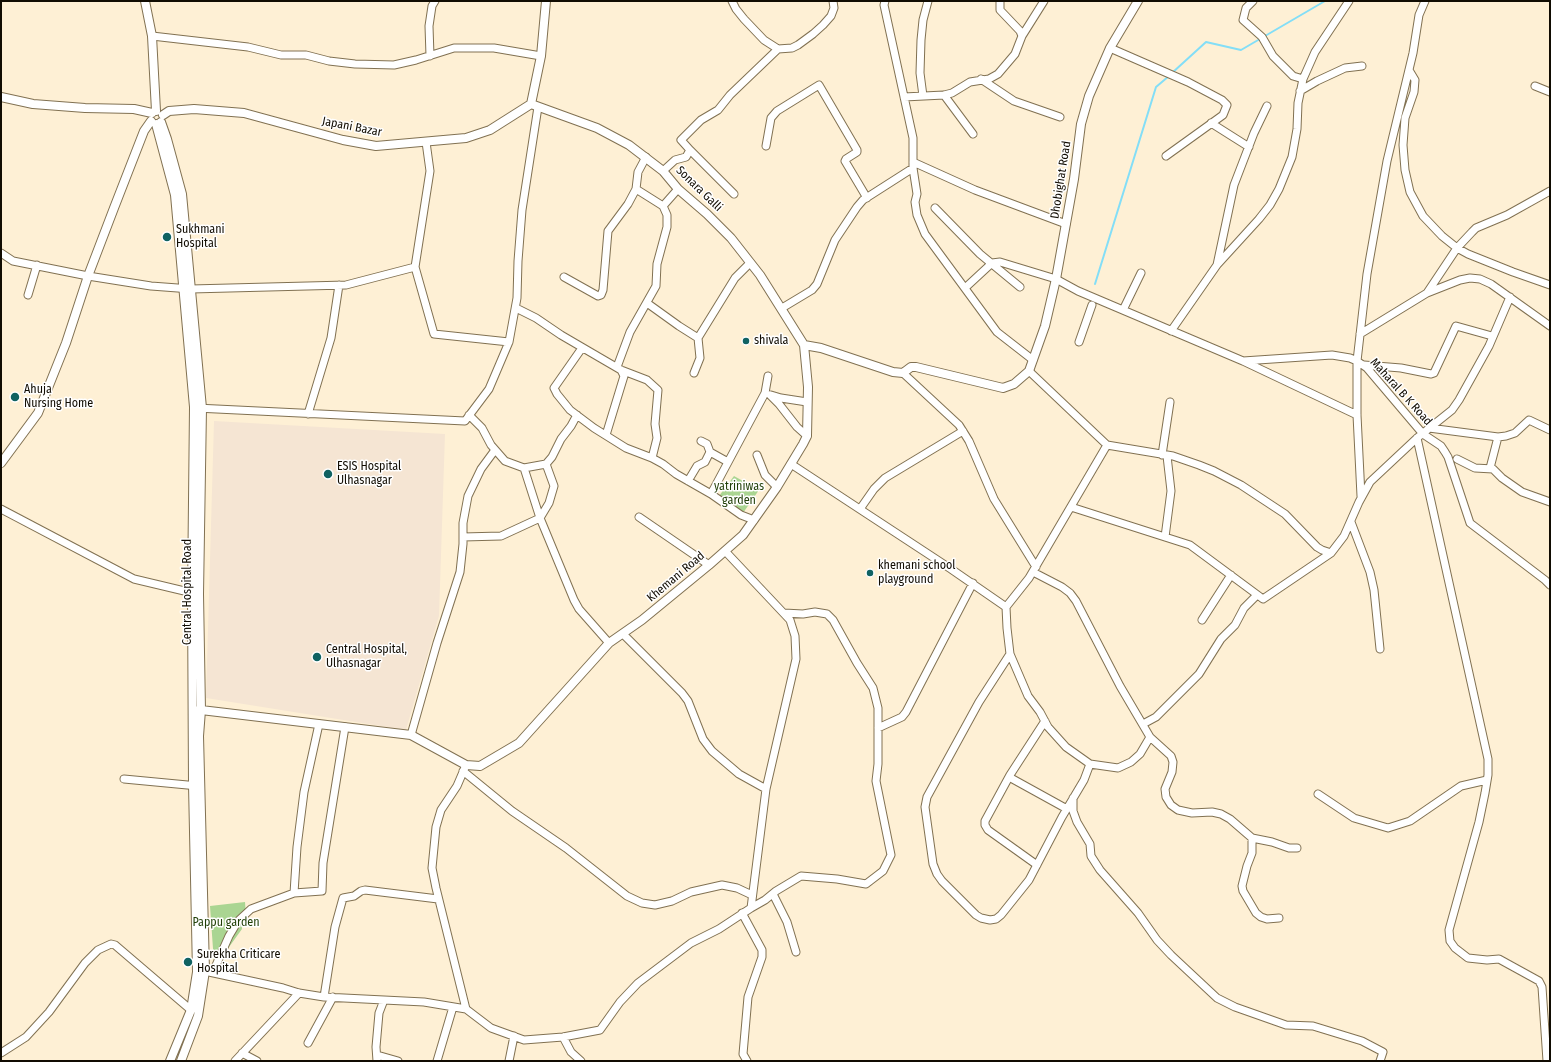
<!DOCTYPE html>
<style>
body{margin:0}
#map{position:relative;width:1551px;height:1062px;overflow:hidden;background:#fef0d5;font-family:"Fira Sans Condensed",sans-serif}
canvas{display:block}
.frame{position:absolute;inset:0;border:2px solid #110c02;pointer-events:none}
</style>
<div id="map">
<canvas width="1551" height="1062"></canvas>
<div class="frame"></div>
</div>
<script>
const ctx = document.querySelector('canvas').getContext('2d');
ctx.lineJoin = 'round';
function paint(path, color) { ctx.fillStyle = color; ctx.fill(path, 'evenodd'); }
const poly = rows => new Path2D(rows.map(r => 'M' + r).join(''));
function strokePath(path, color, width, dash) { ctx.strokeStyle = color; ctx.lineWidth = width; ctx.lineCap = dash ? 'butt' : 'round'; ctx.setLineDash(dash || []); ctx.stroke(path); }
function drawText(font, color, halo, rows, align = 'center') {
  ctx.font = font + ' "Fira Sans Condensed",sans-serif'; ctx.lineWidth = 3; ctx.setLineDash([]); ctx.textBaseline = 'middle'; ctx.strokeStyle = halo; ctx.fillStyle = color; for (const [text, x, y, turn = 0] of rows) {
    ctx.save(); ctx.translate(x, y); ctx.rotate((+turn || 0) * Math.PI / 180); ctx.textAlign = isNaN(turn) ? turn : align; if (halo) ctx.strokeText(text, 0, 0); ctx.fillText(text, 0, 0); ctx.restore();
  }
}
const medical = poly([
 [214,421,445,434,439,616,406,730,206,698]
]);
const green = poly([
 [734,476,759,490,743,513,719,496],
 [245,902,246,916,241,917,242,929,224,954,214,963,210,906]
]);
const stream = poly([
 [1172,73,1206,42,1241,50,1325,1],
 [1095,284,1156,87,1169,76]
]);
const minor = poly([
 [732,1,736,9,744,19,764,40,778,49],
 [885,1,884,5,913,138,913,168,917,194,915,202,917,215,925,234,997,332,1033,360],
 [1253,1,1246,8,1243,20,1262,37,1273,56,1293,76,1303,79],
 [152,36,248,47,281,55,306,55,329,61,355,64,394,65,416,60,454,48,494,48,541,56],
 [1022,36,1044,1],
 [1110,48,1188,82,1222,100,1227,105,1223,115,1166,156],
 [430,56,429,26,432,6,435,1],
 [1409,70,1415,80,1414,92,1405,118,1403,145,1405,170,1410,192,1423,216,1442,236,1457,248,1468,254,1513,272,1550,285],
 [981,79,1014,101,1060,117],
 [1535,86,1550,92],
 [1300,91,1317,81,1345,68,1362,66],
 [944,95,973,134],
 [923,96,920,73,921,40,923,20,928,1],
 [904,97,944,95,952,93,970,82,989,79,998,74,1015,54,1022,36,1020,31,1000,10,1000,1],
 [1211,123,1249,147],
 [766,146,771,118,777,111,819,85,857,150,857,152,846,159,845,161,867,198],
 [690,150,734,194],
 [913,162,975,190,1066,224],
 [663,171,675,160,686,157,690,150,681,140,701,120,718,110,730,95,778,49,792,48,798,45,813,34,823,25,831,16,834,8,833,1],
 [663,206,678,189],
 [935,208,980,254,1020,287],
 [1,253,13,261,88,276,151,286,191,289,346,285,415,267,434,334,509,342],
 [1217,265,1259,219,1270,205,1279,189,1292,157,1297,129,1298,103,1303,79,1315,52,1349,1],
 [415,267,430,171,426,142],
 [564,277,598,296,601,295,603,290,608,231,628,204,636,189,638,172,646,157],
 [965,288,992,263,1000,262,1056,279,1078,291,1243,361,1332,355,1350,358,1357,361,1367,368,1423,434,1441,446,1445,452,1448,457,1470,523,1545,580,1550,585],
 [1427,293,1457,248,1472,232,1476,228,1507,215,1550,191],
 [28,295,37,265],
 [647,303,679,326,698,338],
 [516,308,536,318,561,335,621,370,647,380,658,390,655,424,657,438,652,458],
 [782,308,812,290,817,284,835,240,857,207,863,200,913,168],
 [1123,310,1141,273],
 [1171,331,1217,265,1234,185,1254,133,1267,106],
 [1360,334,1427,293,1460,280,1470,278,1480,279,1491,284,1550,326],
 [1079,342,1092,305],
 [582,348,554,388,557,394,570,410,594,428,626,448,652,458,663,464,676,474,711,494,741,515,754,520],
 [1243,361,1357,415],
 [1364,365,1401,368,1431,374,1434,373,1456,326,1492,336],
 [617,367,630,332,656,286,657,264,667,227,667,215,663,206,636,189],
 [694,373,700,358,698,338,735,278,750,263],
 [903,373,959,425,969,441,994,499,1036,567],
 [770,395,779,404,797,427,807,436],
 [771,395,781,398,807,402],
 [196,408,465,421,489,389,509,342,517,298,518,261,522,210,538,107],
 [308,414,331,338,339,285],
 [469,415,482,428,491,445,505,461,524,468,546,464,552,457,561,439,571,426,577,415],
 [1429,428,1498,437,1506,436,1515,433,1529,420,1550,430],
 [606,435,624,376,621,370],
 [1417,438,1488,759,1488,775,1485,793,1479,822,1449,930,1450,941,1455,948,1468,958,1487,960,1499,959,1539,981,1542,987,1547,1061],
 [1107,445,1173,456,1199,465,1214,471,1241,485,1285,514,1317,547,1322,550,1331,553],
 [710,452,728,462],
 [757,455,765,475,777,487],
 [1162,455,1170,402],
 [1457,459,1475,468,1493,469,1502,478,1522,492,1550,502],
 [791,464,951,569,1006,607,1007,628,1010,654,1028,696,1040,712,1048,727,1066,747,1090,764,1084,780,1062,817,1029,880,1001,915,996,919,990,920,981,918,976,915,942,881,937,874,933,864,925,807,927,797,979,702,1010,654],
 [524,468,540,518,574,600,579,609,609,643],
 [1490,468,1498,437],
 [688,481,697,466,705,462,710,452,707,444,701,441],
 [711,494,765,393,768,376],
 [1361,496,1357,415,1357,361,1367,274,1387,161,1413,53,1419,15,1425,1],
 [1071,507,1190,545,1263,599,1331,553,1344,536,1359,502,1370,482,1417,438,1452,410,1459,400,1489,346,1510,297],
 [1,509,134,579,197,594],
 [860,509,874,489,885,478,963,431],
 [639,517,709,565],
 [1351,522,1370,572,1374,590,1380,649],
 [463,537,501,536,540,518,549,503,554,486,546,464],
 [1165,537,1171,491,1167,456],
 [1033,572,1062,587,1070,593,1076,601,1120,686,1150,737,1140,754,1131,762,1118,768,1090,764],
 [1006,607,1029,578,1107,445,1029,371],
 [1202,620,1231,575],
 [623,634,682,693,688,701,703,739,712,751,739,774,766,789],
 [1143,724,1156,717,1199,674,1221,639,1235,625,1244,608,1257,595],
 [878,728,902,717,906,712,973,583],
 [411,735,437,643,460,572,463,544,463,523,468,496,481,469,495,450],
 [1150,737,1171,756,1173,762,1172,772,1165,789,1166,797,1171,805,1178,810,1192,813,1212,812,1221,814,1230,819,1252,838,1272,842,1289,848,1297,848],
 [466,765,457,786,441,810,436,827,432,868,436,888,466,1009,491,1028,524,1040,563,1037,600,1030,620,1002,638,983,691,943,719,929,751,908,766,789,796,659,795,636,790,620,725,551],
 [463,771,512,811,566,848,627,896,642,903,655,905,672,901,691,892,722,885,737,888,752,895],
 [1009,777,1067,809],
 [124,779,198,786],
 [1318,794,1354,818,1388,828,1410,821,1461,786,1487,780],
 [1073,798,1073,811,1077,822,1090,844,1091,856,1100,870,1138,913,1157,940,1171,955,1217,998,1235,1007,1286,1025,1313,1026,1362,1041,1383,1052,1380,1061],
 [1252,838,1252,853,1247,866,1242,886,1243,891,1256,913,1261,917,1267,919,1279,918],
 [1037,865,988,830,985,825,985,821,1010,775,1045,721],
 [294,893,297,847,304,792,319,724],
 [773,894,787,922,796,952],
 [751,908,765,900,776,891,801,876,837,879,866,884,883,871,891,855,876,781,878,764,878,708,873,688,857,663,833,620,827,614,815,612,803,614,784,613],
 [742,913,762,950,762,957,748,997,743,1054,747,1061],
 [209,972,283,988,299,993,324,997,384,1000],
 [213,972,229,936,238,921,251,909,294,893,322,891,323,863,345,727],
 [324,997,335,927,343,898,354,896,361,891,365,890,438,899],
 [563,1037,571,1052,581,1061],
 [308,1043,333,997],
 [1,1053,26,1037,49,1012,85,963,98,950,111,944,115,945,191,1010],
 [242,1053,257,1061],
 [377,1055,398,1061],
 [235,1061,299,993],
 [377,1061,376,1047,379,1013,384,1000,424,1002,466,1009],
 [437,1061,453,1007],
 [509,1061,514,1036]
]);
const tertiary = poly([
 [145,1,152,36,156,111],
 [1,97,33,104,85,108,134,109,152,113],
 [531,104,541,56,546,1],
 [163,115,169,111,194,109,244,113,343,140,376,146,466,138,490,130,531,104],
 [161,122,167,139,182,194,202,408,199,594,201,710,199,736,205,971,198,1016,181,1061],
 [156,124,175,195,194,407,192,594,193,785,197,972,191,1010,170,1061],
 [804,345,821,348,893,372,903,373,911,367,916,367,1003,388,1014,384,1029,371,1045,326,1056,279,1074,179,1081,124,1089,96,1110,48,1138,1],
 [1,463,38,413,66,343,88,276,114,208,144,131,151,121],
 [193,711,201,710,411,735,466,765,480,766,519,743,609,643,642,620,709,565,743,535,777,487,803,444,807,436,808,387,804,345,760,275,731,238,707,214,678,189,663,171,629,145,597,128,531,104]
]);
const markers = [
 [167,237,5,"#106262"],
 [746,341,4,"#106262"],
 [15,397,5,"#106262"],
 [328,474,5,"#106262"],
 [870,573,4,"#106262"],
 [317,657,5,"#106262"],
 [188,962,5,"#106262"]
];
const streetNames = [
 ["Japani Bazar",352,127,11],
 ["Dhobighat Road",1061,180,-81],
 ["Sonara Galli",699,189,44],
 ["Maharal B K Road",1401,392,48],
 ["Khemani Road",676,577,-40],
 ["Central Hospital Road",188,592,-90]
];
const poiNames = [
 ["Sukhmani",176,230],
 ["Hospital",176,244],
 ["shivala",754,341],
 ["Ahuja",24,390],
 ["Nursing Home",24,404],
 ["ESIS Hospital",337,467],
 ["Ulhasnagar",337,481],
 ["khemani school",878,566],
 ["playground",878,580],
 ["Central Hospital,",326,650],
 ["Ulhasnagar",326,664],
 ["Surekha Criticare",197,955],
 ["Hospital",197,969]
];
const parkNames = [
 ["yatriniwas",739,487],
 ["garden",739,501],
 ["Pappu garden",226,923]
];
paint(medical, '#f5e5d3');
paint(green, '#aad592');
strokePath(stream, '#83def7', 2);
strokePath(minor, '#817152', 9);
strokePath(tertiary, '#817152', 10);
strokePath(minor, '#fff', 7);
strokePath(tertiary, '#fff', 8);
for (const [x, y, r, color] of markers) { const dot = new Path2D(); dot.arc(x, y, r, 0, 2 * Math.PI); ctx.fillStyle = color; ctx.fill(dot); strokePath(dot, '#fff', 1.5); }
drawText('12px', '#110c02', '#fff', streetNames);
drawText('12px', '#110c02', '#fff', poiNames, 'left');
drawText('12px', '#1f3e06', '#fff', parkNames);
</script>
